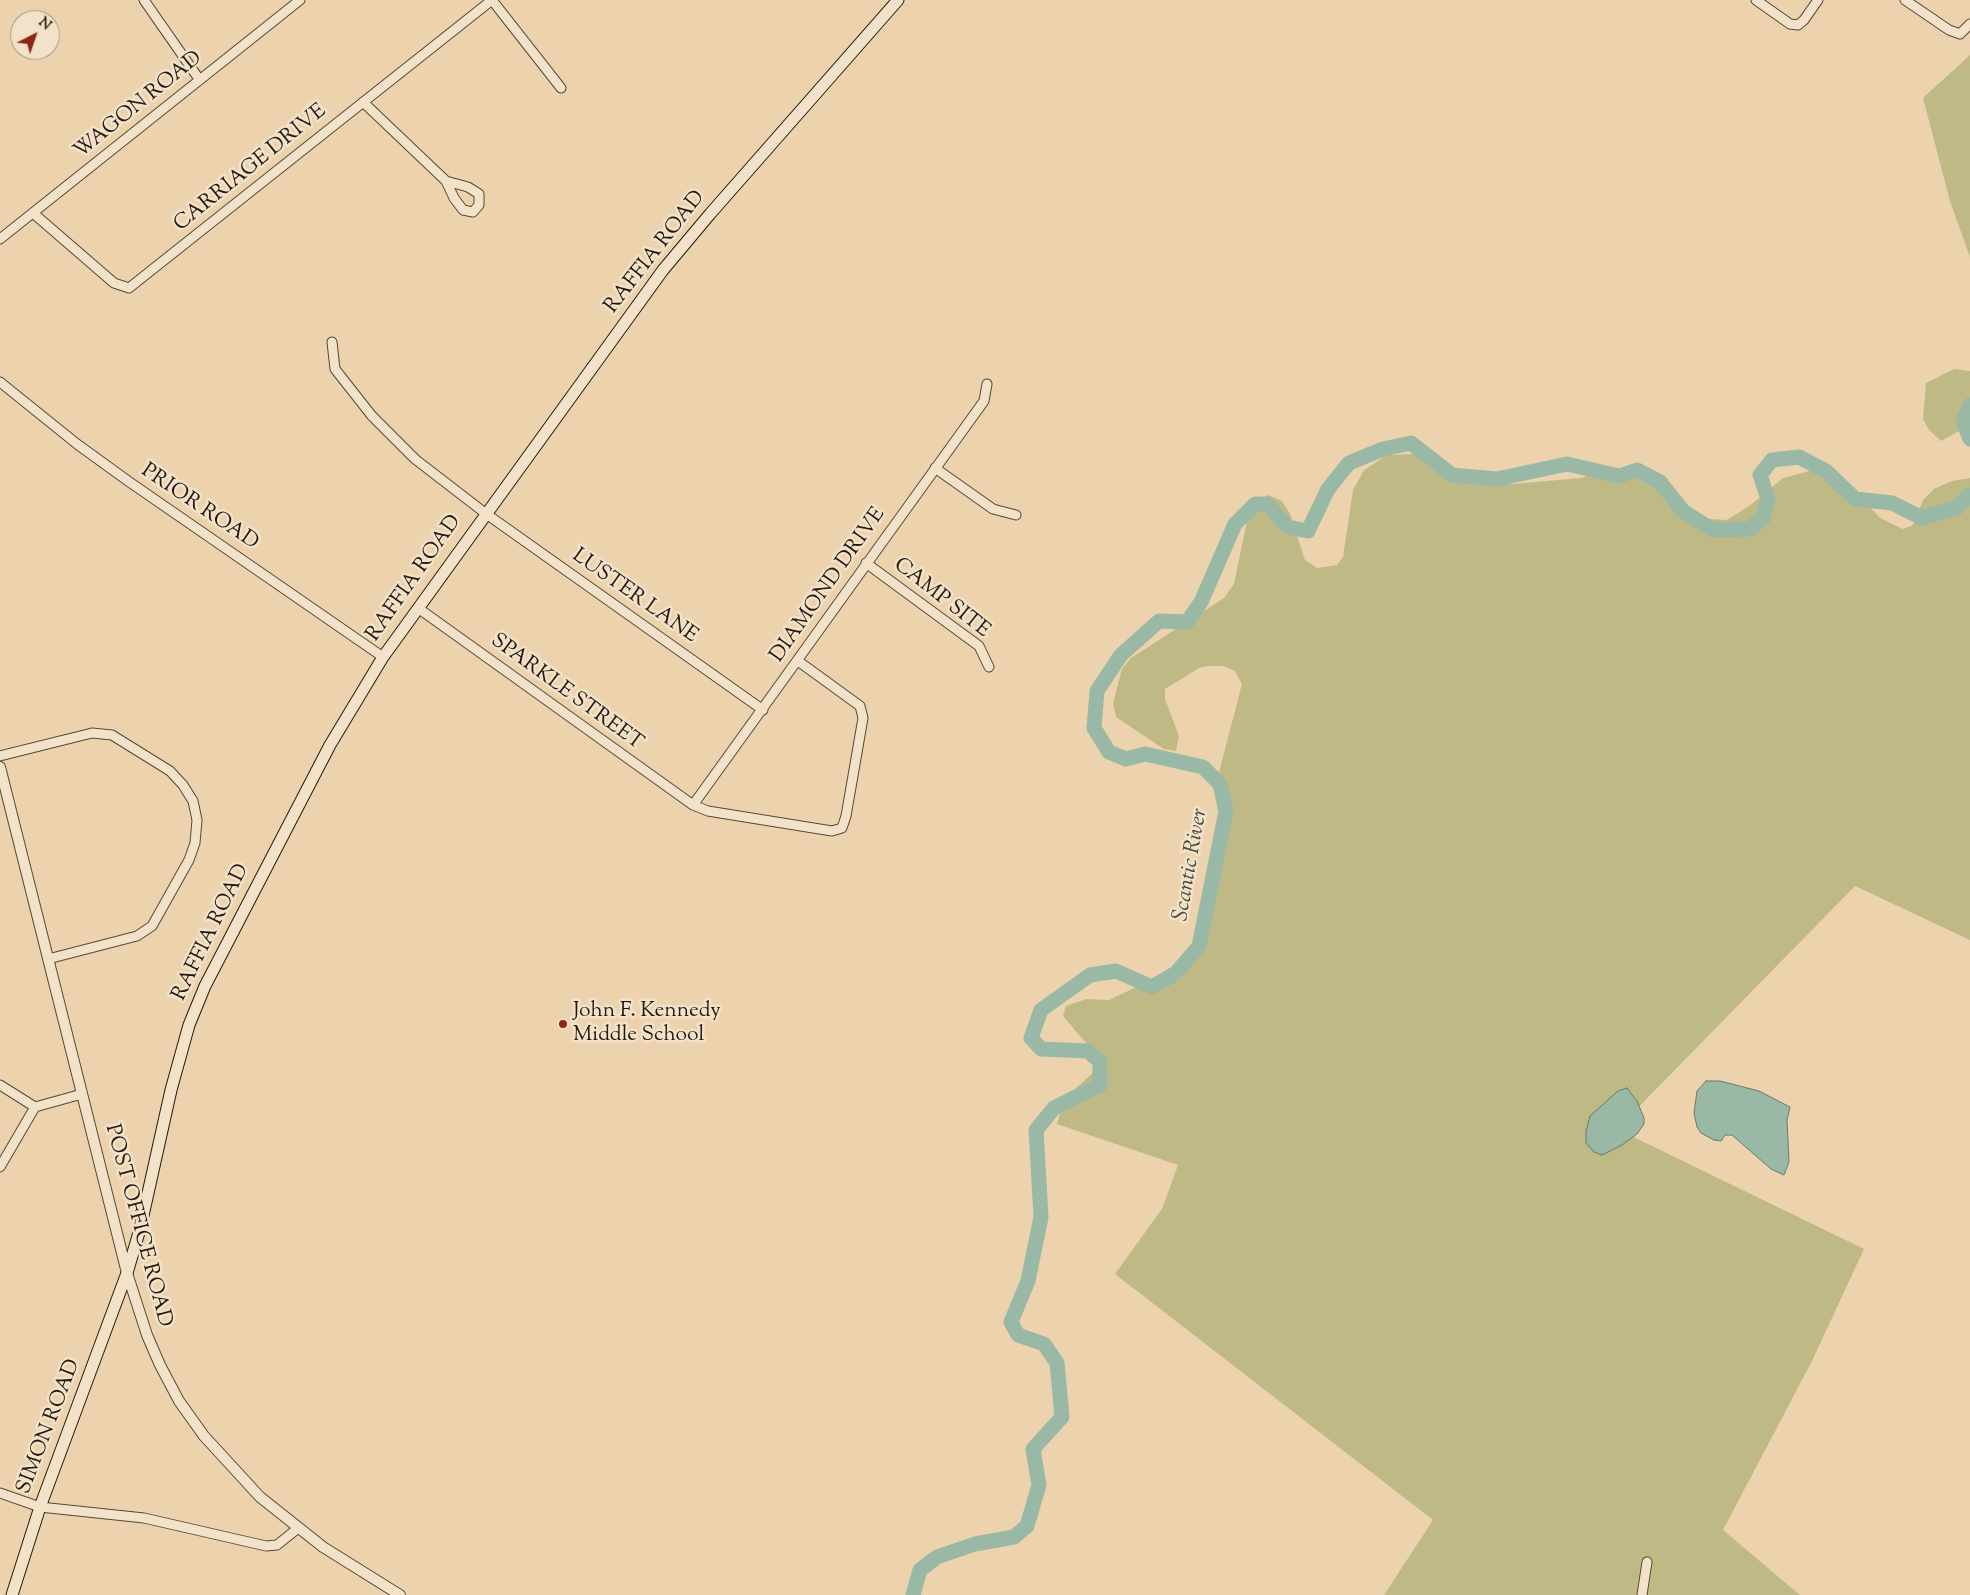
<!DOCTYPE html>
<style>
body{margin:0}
#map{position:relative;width:1970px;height:1595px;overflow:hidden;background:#ecd3ad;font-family:"Sorts Mill Goudy",serif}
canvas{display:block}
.north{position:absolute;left:10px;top:10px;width:50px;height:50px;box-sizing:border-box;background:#f3e2ca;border:1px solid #a1927e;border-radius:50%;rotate:41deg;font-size:14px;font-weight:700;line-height:20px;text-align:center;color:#25190d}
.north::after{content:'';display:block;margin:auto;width:18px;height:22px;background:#8f2418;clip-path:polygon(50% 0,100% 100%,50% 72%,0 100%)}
</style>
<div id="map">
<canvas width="1970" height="1595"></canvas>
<div class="north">N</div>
</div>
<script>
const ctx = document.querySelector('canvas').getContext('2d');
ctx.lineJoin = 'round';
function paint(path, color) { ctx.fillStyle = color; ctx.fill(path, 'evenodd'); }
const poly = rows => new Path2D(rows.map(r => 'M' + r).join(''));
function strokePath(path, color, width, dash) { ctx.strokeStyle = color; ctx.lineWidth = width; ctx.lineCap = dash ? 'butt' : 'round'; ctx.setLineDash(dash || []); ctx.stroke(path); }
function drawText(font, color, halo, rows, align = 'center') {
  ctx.font = font + ' "Sorts Mill Goudy",serif'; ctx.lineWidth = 5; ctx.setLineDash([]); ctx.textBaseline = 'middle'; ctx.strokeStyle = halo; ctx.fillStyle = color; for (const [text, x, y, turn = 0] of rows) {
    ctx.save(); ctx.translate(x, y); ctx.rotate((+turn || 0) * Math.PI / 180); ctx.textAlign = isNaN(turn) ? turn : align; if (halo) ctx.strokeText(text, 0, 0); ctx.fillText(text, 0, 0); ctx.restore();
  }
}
const green = poly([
 [1970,55,1970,257,1950,201,1923,98],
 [1954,369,1970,371,1970,412,1959,431,1941,441,1929,430,1923,419,1926,383],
 [1417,454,1448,466,1480,482,1512,484,1581,478,1609,470,1623,470,1648,480,1677,505,1709,519,1727,520,1752,504,1783,478,1813,470,1828,470,1844,479,1880,518,1903,529,1913,525,1923,500,1934,489,1952,481,1970,478,1970,940,1855,886,1617,1129,1864,1249,1812,1361,1723,1530,1800,1595,1384,1595,1433,1520,1115,1274,1162,1209,1178,1165,1057,1124,1061,1110,1075,1089,1097,1069,1097,1056,1063,1016,1066,1006,1086,999,1109,1000,1151,980,1167,984,1181,979,1189,966,1211,913,1218,871,1216,840,1220,831,1217,780,1242,684,1235,671,1223,666,1208,666,1199,668,1165,689,1165,699,1179,736,1176,751,1164,749,1116,717,1113,704,1122,669,1131,658,1224,598,1234,584,1248,516,1257,501,1268,495,1282,501,1290,514,1305,560,1317,568,1337,565,1343,557,1353,490,1364,470,1387,455]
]);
const water = poly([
 [1706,1081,1720,1081,1759,1091,1790,1107,1787,1120,1789,1162,1784,1175,1771,1169,1732,1135,1725,1135,1721,1141,1714,1140,1701,1133,1697,1127,1694,1113,1697,1091,1706,1081],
 [1627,1088,1637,1101,1644,1118,1644,1124,1637,1134,1622,1145,1602,1155,1594,1152,1586,1143,1586,1131,1590,1116,1618,1091,1627,1088]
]);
const river = poly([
 [1970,405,1963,422,1970,439],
 [913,1595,920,1570,937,1557,975,1544,1014,1537,1027,1526,1039,1485,1033,1449,1062,1417,1057,1363,1044,1344,1018,1335,1011,1322,1028,1281,1041,1217,1036,1130,1054,1108,1100,1085,1100,1062,1088,1051,1041,1049,1031,1038,1041,1010,1090,975,1116,971,1152,987,1176,973,1199,946,1226,811,1220,784,1203,767,1145,754,1126,759,1109,752,1094,728,1097,691,1121,655,1159,621,1187,622,1201,602,1235,524,1255,504,1267,504,1288,527,1308,531,1328,489,1349,463,1383,449,1411,443,1452,475,1497,479,1567,464,1619,476,1637,470,1660,482,1683,511,1713,530,1749,529,1763,518,1768,499,1760,475,1772,460,1799,457,1826,471,1855,499,1892,503,1922,518,1958,507,1970,495]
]);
const minor = poly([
 [144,0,199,79],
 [1756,0,1790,24,1798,25,1804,20,1818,0],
 [1905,0,1949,30,1960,34,1970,24],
 [363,102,446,181,454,198,463,210,473,212,479,205,479,194,468,187,446,181],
 [33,213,114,283,129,288,492,0,561,88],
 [0,239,300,0],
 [332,342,335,369,372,416,415,459,485,513,763,710],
 [0,382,77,444,128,481,383,657],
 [935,468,993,509,1016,515],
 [866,563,979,646,989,667],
 [418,608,693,805,708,811,832,831,842,828,846,816,863,718,860,706,798,661],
 [0,756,92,733,112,735,170,771,183,785,193,801,197,820,195,843,189,860,152,926,137,936,48,959],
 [693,805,984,401,987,384],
 [0,1085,35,1107],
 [0,1167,35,1107,82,1094],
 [0,1493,40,1507,144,1518,266,1546,277,1545,297,1529],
 [1642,1595,1647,1562]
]);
const tertiary = poly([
 [0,767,127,1273,147,1335,160,1365,179,1401,204,1436,260,1497,323,1547,400,1595]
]);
const secondary = poly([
 [12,1595,40,1507,127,1273,140,1229,171,1090,189,1025,205,986,330,745,383,657,663,270,710,214,898,0]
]);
const markers = [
 [563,1024,5,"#8f2418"]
];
const streetNames = [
 ["WAGON ROAD",139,106,-39],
 ["CARRIAGE DRIVE",251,169,-39],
 ["RAFFIA ROAD",656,253,-52],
 ["PRIOR ROAD",199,508,34],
 ["RAFFIA ROAD",415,579,-55],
 ["DIAMOND DRIVE",829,586,-55],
 ["LUSTER LANE",634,597,35],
 ["CAMP SITE",941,599,38],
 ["SPARKLE STREET",566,693,36],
 ["RAFFIA ROAD",212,933,-64],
 ["POST OFFICE ROAD",137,1226,75],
 ["SIMON ROAD",50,1427,-69]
];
const poiNames = [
 ["John F. Kennedy",573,1012],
 ["Middle School",573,1036]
];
const waterNames = [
 ["Scantic River",1192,865,-80]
];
paint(green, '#bfba85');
paint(water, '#99b9a6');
strokePath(water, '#6b7969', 1);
strokePath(river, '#99b9a6', 15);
strokePath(minor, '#574835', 11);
strokePath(tertiary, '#574835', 12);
strokePath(secondary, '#25190d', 13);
strokePath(minor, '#f3e2ca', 9);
strokePath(tertiary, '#f3e2ca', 10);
strokePath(secondary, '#f3e2ca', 11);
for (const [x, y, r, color] of markers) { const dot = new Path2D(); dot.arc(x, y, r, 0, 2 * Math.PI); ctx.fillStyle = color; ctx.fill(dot); strokePath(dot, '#f3e2ca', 2); }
drawText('21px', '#25190d', '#f3e2ca', streetNames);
drawText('21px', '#25190d', '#f3e2ca', poiNames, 'left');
drawText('italic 22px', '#48493b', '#f3e2ca', waterNames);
</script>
